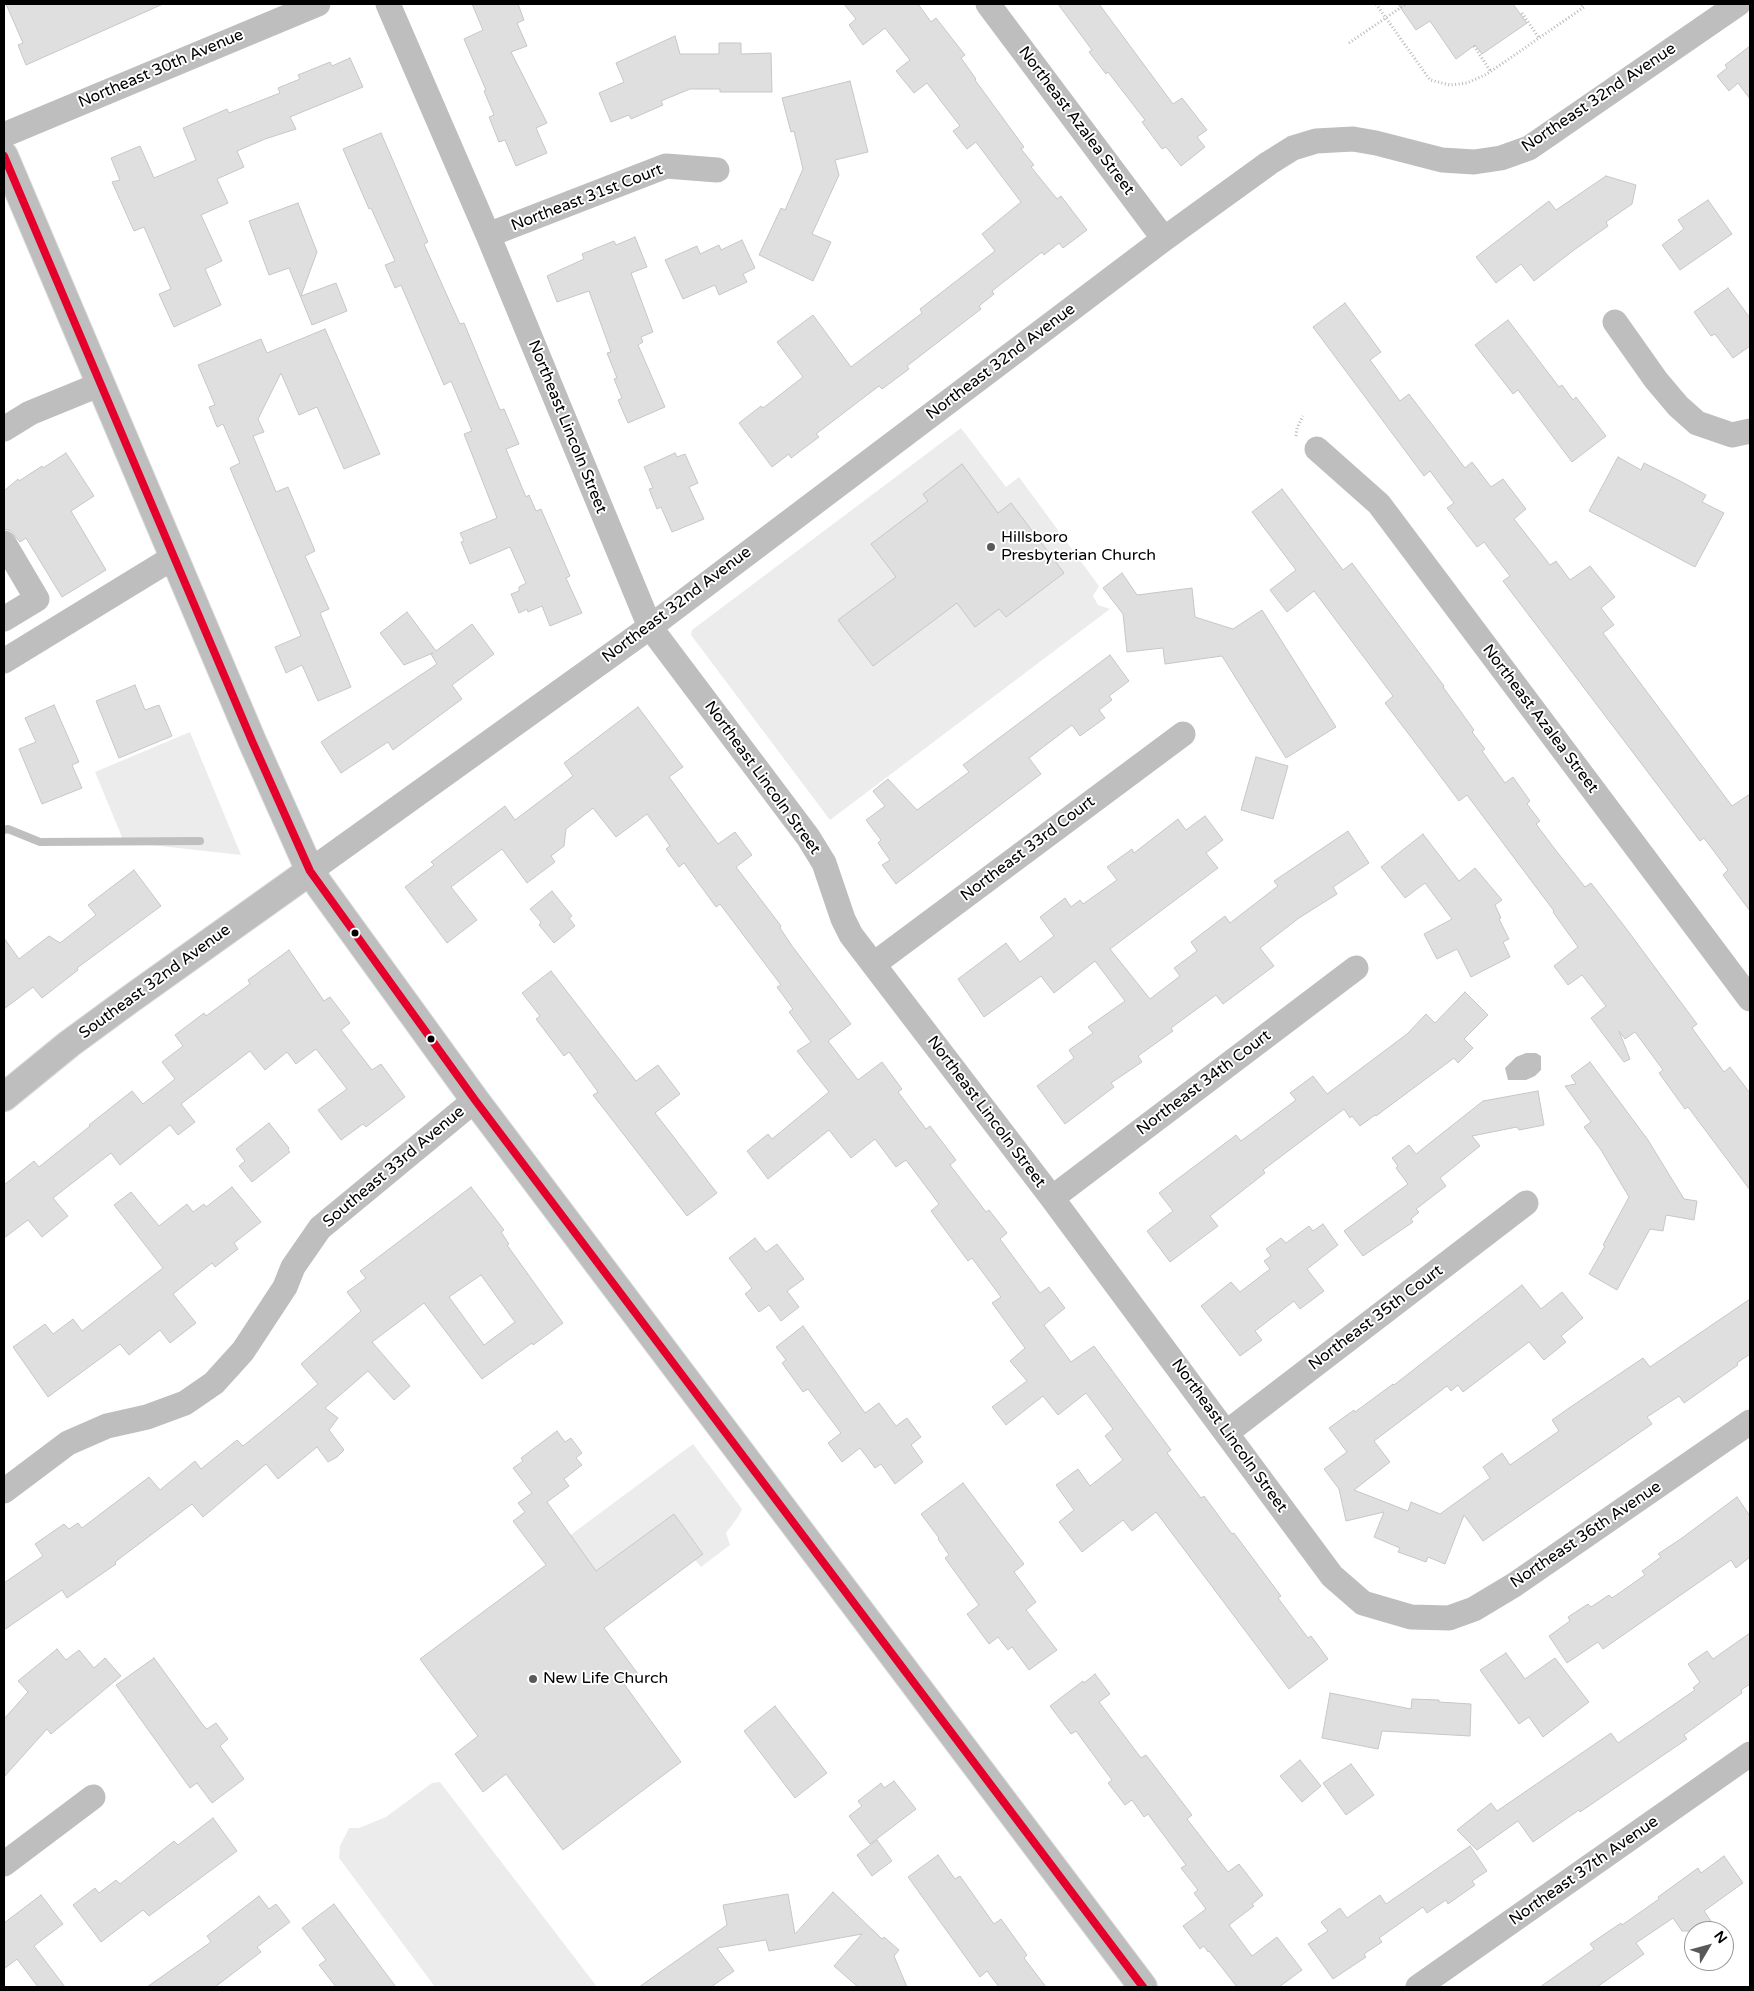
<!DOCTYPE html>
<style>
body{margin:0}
#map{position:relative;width:1754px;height:1991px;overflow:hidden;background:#fff;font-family:"Varela Round",sans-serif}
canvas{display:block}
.frame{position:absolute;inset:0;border:5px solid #000;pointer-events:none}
.north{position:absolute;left:1684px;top:1921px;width:50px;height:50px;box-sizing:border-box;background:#fff;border:1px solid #999;border-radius:50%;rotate:53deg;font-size:14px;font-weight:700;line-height:20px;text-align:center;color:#000}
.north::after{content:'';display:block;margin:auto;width:18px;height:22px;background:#595959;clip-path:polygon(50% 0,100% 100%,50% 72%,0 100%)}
</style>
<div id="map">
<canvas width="1754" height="1991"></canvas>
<div class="frame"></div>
<div class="north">N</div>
</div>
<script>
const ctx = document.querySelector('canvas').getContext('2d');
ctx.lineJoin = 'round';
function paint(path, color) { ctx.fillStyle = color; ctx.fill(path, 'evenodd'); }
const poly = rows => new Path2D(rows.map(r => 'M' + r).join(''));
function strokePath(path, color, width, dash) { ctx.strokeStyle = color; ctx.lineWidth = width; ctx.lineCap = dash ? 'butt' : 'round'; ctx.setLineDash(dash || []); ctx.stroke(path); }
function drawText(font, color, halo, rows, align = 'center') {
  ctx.font = font + ' "Varela Round",sans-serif'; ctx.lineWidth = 4; ctx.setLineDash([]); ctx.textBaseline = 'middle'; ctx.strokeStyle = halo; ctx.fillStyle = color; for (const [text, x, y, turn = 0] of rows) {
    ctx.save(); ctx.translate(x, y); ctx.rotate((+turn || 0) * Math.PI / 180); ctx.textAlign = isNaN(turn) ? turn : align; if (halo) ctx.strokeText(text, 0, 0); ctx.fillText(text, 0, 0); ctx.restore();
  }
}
const green = poly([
 [961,428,1006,487,1019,477,1099,586,1093,596,1098,605,1110,609,830,820,691,635,692,630],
 [190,732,241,855,124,842,95,772],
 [693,1444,742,1509,738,1517,726,1533,730,1545,701,1567,695,1560,703,1553,674,1514,596,1571,557,1545],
 [440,1782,591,1979,597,1987,435,1987,339,1858,340,1846,349,1828,359,1828,386,1817,432,1783]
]);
const water = poly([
 [1526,1053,1536,1053,1541,1056,1541,1070,1535,1076,1526,1080,1508,1080,1505,1068,1516,1057]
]);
const stream = poly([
 [4,830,8,829,40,842,200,841]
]);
const building = poly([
 [6,4,163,4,26,65,18,45,23,43,6,4],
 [472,4,518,4,524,20,517,23,527,46,511,52,547,123,536,128,547,153,516,166,505,140,499,142,489,117,494,115,484,91,486,90,464,39,483,30,472,4],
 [844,4,918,4,931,22,936,18,965,55,961,58,976,79,975,80,1024,147,1021,149,1034,165,1031,167,1057,199,1061,196,1087,230,1063,248,1059,243,1044,255,1042,252,992,291,994,294,979,306,981,309,907,366,909,369,882,389,879,386,816,434,819,437,791,458,789,454,772,467,739,423,761,406,763,408,803,377,777,342,813,315,851,367,922,313,920,309,995,251,982,234,1021,202,976,142,967,149,953,131,960,126,927,83,914,93,896,71,910,60,885,28,863,45,849,25,856,19,844,4],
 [1058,4,1099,4,1173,104,1182,98,1207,130,1197,137,1205,147,1181,166,1166,147,1162,149,1142,122,1145,120,1108,72,1106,74,1089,52,1092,50,1058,4],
 [1398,4,1513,4,1527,23,1482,54,1475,45,1456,59,1430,21,1416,30,1398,4],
 [675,36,680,54,719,54,719,43,741,43,741,54,771,53,772,92,720,92,720,89,690,89,661,101,663,105,631,119,629,115,611,122,599,93,624,82,616,63,675,36],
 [1750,46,1750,99,1738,83,1729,91,1717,76,1727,68,1725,65,1750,46],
 [350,58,363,87,290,117,296,129,265,139,237,151,244,167,217,179,228,203,201,215,222,261,205,269,221,305,174,327,159,294,171,289,144,227,134,231,112,182,120,180,111,158,140,146,154,178,196,160,183,128,227,109,229,113,280,93,278,88,300,79,298,75,330,62,332,66,350,58],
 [850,81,868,152,835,160,839,175,812,234,831,242,813,281,759,255,781,208,785,210,803,169,794,131,791,132,782,98,850,81],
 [381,133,428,242,424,244,449,300,460,324,464,323,500,410,504,409,519,444,506,449,526,497,529,495,536,511,541,509,570,576,566,578,582,613,550,626,542,606,528,612,527,609,519,613,511,594,519,591,519,587,526,583,510,547,470,564,461,542,464,541,460,533,497,518,464,434,472,431,451,381,444,385,401,285,395,288,385,265,395,261,371,208,369,209,343,149,381,133],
 [1606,176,1636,185,1632,204,1606,222,1608,226,1574,250,1534,281,1521,264,1496,283,1476,257,1549,201,1556,210,1606,176],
 [1708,200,1732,234,1680,270,1662,245,1684,229,1678,220,1708,200],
 [298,203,317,252,301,296,336,283,347,311,312,325,289,268,269,275,249,221,298,203],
 [635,237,647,267,631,273,653,332,641,337,643,342,638,345,665,407,628,423,618,400,622,398,614,379,617,378,607,353,611,352,589,291,557,302,547,276,584,259,582,254,614,241,616,245,635,237],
 [742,240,755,268,743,274,747,282,719,295,715,285,683,299,665,260,697,246,700,254,719,245,721,250,742,240],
 [1728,288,1750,318,1750,346,1733,358,1715,334,1711,336,1694,312,1728,288],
 [1345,303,1381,352,1370,360,1400,401,1409,394,1465,468,1472,462,1491,487,1503,479,1526,509,1514,519,1550,565,1556,561,1570,580,1590,566,1615,597,1601,608,1614,625,1603,633,1732,806,1750,794,1750,911,1723,875,1728,870,1704,838,1700,841,1503,581,1510,576,1484,542,1477,547,1447,508,1454,503,1430,471,1424,476,1313,327,1345,303],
 [1508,320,1559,387,1562,385,1573,400,1576,397,1606,436,1572,462,1518,390,1513,394,1475,345,1508,320],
 [325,329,380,454,344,469,317,407,299,415,281,373,258,419,264,432,253,436,276,492,288,487,315,551,305,556,329,609,320,613,351,687,318,701,302,665,286,673,275,647,301,636,230,468,240,463,223,424,217,427,209,407,215,405,198,365,261,339,267,353,325,329],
 [66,453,94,496,71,511,106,570,62,597,26,538,20,542,11,531,4,529,4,491,18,479,19,481,42,466,43,468,66,453],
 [675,453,677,457,685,454,698,483,689,487,704,519,672,532,661,507,657,509,649,489,653,488,644,467,675,453],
 [1618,457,1641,470,1644,463,1680,481,1706,495,1702,502,1724,513,1695,567,1589,511,1618,457],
 [962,464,998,513,1011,503,1064,573,1006,617,999,609,975,627,957,603,873,666,838,620,896,577,871,544,928,501,923,494,962,464],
 [1282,489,1343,570,1352,563,1444,686,1443,687,1474,730,1472,732,1485,749,1482,751,1505,783,1513,777,1530,801,1527,804,1540,821,1536,824,1554,848,1585,887,1591,883,1625,927,1697,1024,1692,1028,1724,1072,1730,1067,1750,1093,1750,1190,1688,1107,1685,1109,1659,1073,1663,1070,1635,1032,1625,1039,1619,1031,1630,1059,1624,1062,1591,1018,1606,1006,1582,975,1568,985,1554,966,1578,947,1553,912,1554,911,1467,795,1459,801,1420,749,1385,703,1393,696,1314,591,1287,612,1270,590,1296,570,1252,512,1282,489],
 [1122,573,1137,595,1192,588,1195,617,1233,629,1262,610,1336,727,1286,758,1222,656,1165,664,1163,648,1127,652,1123,614,1103,588,1122,573],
 [407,612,436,651,472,624,494,654,452,685,462,699,393,750,388,742,341,773,321,742,437,664,431,654,433,653,404,665,380,633,407,612],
 [1110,655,1129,681,1109,696,1112,700,1099,710,1105,718,1080,736,1072,725,1029,758,1041,774,896,884,882,865,890,860,878,843,881,840,866,820,885,806,873,791,888,779,917,810,969,772,963,765,1110,655],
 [135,685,145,710,159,705,172,736,119,758,96,701,135,685],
 [54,705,79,762,72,765,82,788,42,804,19,749,36,742,25,718,54,705],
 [638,707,683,767,669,777,718,844,735,832,752,855,736,867,781,926,780,928,792,946,851,1024,828,1041,858,1080,882,1062,902,1089,898,1092,926,1129,930,1126,956,1160,950,1165,986,1212,989,1210,1007,1233,1000,1239,1040,1293,1049,1287,1065,1308,1044,1325,1071,1362,1094,1346,1171,1450,1167,1453,1201,1498,1204,1496,1232,1534,1234,1533,1281,1596,1278,1598,1308,1638,1311,1636,1328,1659,1289,1689,1156,1512,1132,1531,1123,1520,1082,1552,1059,1522,1074,1510,1056,1485,1078,1469,1090,1486,1123,1460,1105,1436,1113,1429,1086,1393,1058,1415,1043,1396,1006,1425,992,1407,1027,1381,1010,1361,1025,1348,992,1303,1001,1297,972,1258,968,1261,931,1211,939,1204,906,1160,896,1167,875,1139,851,1158,829,1130,768,1179,747,1151,768,1134,772,1139,829,1092,797,1051,811,1042,789,1012,793,1009,777,987,781,985,720,904,716,907,684,863,679,867,666,849,670,846,647,814,616,837,593,808,566,829,564,846,551,856,555,862,527,883,502,849,451,887,477,920,447,943,405,887,434,865,431,862,505,806,515,820,573,776,564,763,638,707],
 [1256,757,1288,766,1273,819,1241,810,1256,757],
 [1205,816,1223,840,1206,853,1218,868,1110,949,1150,999,1180,976,1174,968,1197,951,1191,942,1225,916,1230,923,1278,886,1274,881,1348,831,1369,863,1333,887,1337,894,1299,918,1260,948,1274,966,1223,1004,1216,995,1171,1028,1173,1031,1138,1056,1142,1062,1111,1083,1114,1087,1065,1124,1037,1086,1074,1058,1069,1050,1093,1033,1088,1027,1125,1001,1095,961,1054,993,1041,976,984,1017,958,979,1006,943,1020,962,1054,936,1040,917,1065,898,1071,907,1080,900,1083,904,1117,880,1107,867,1132,849,1134,853,1178,819,1186,830,1205,816],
 [1423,834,1459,881,1475,868,1502,900,1495,905,1501,918,1499,919,1509,939,1503,942,1510,957,1471,977,1457,949,1437,959,1424,934,1452,919,1425,883,1405,898,1381,867,1423,834],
 [134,870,161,906,77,968,78,970,42,998,33,987,4,1009,4,938,19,959,49,936,60,943,96,915,88,905,134,870],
 [552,891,572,916,569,918,575,926,554,943,539,925,541,922,530,909,552,891],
 [289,950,324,1001,330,997,350,1023,341,1030,372,1070,381,1064,405,1097,366,1127,363,1124,341,1140,318,1110,347,1089,316,1049,296,1064,287,1052,265,1070,250,1051,181,1104,195,1122,178,1135,170,1125,120,1165,111,1153,53,1198,68,1216,42,1237,28,1220,4,1238,4,1185,34,1161,39,1167,90,1126,89,1125,132,1091,143,1104,175,1079,162,1062,183,1046,175,1035,204,1013,206,1016,250,984,248,980,289,950],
 [551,971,636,1081,658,1065,680,1094,655,1113,717,1193,687,1216,593,1095,598,1092,569,1052,564,1056,536,1019,540,1016,522,993,551,971],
 [1465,992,1488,1015,1464,1039,1473,1048,1458,1063,1454,1058,1376,1116,1375,1115,1360,1126,1352,1116,1350,1118,1344,1109,1263,1170,1265,1173,1210,1216,1218,1226,1170,1262,1147,1231,1173,1211,1159,1193,1236,1135,1241,1141,1296,1100,1290,1093,1313,1076,1327,1094,1407,1034,1426,1014,1435,1023,1465,992],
 [1590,1062,1648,1140,1684,1199,1697,1201,1694,1220,1666,1215,1663,1231,1650,1229,1617,1290,1589,1274,1605,1246,1603,1245,1629,1197,1601,1150,1584,1127,1591,1122,1565,1086,1576,1084,1571,1076,1590,1062],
 [1538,1091,1544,1125,1519,1130,1517,1127,1472,1136,1480,1146,1440,1178,1446,1186,1416,1209,1419,1212,1411,1219,1413,1222,1363,1256,1344,1231,1408,1184,1396,1168,1398,1166,1392,1158,1409,1145,1416,1154,1483,1101,1538,1091],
 [269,1123,289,1148,288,1150,290,1152,252,1182,239,1166,245,1161,236,1149,269,1123],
 [232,1187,261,1222,234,1243,238,1249,215,1267,212,1263,173,1294,196,1323,170,1343,160,1330,129,1355,120,1344,48,1397,13,1347,45,1324,53,1334,73,1319,82,1331,163,1268,114,1205,131,1192,159,1226,187,1204,193,1212,204,1204,206,1207,232,1187],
 [471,1187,504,1230,501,1232,509,1244,507,1245,563,1323,533,1345,532,1343,482,1379,424,1303,372,1342,410,1386,394,1400,368,1371,325,1408,338,1418,329,1430,344,1450,337,1457,328,1462,317,1447,278,1479,266,1464,203,1517,192,1504,115,1562,116,1564,67,1598,62,1590,4,1630,4,1583,43,1556,35,1544,64,1524,69,1529,78,1523,82,1528,149,1477,160,1490,195,1461,201,1469,237,1440,243,1446,280,1416,318,1384,301,1364,361,1311,347,1292,366,1278,360,1271,471,1187],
 [481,1275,515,1322,484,1345,449,1297,481,1275],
 [1323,1224,1338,1245,1307,1269,1324,1291,1300,1309,1294,1301,1255,1331,1262,1340,1240,1356,1201,1306,1231,1282,1240,1292,1270,1269,1264,1261,1271,1256,1266,1249,1281,1238,1286,1243,1309,1226,1313,1231,1323,1224],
 [755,1238,766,1252,777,1244,804,1279,787,1291,799,1307,781,1321,769,1305,759,1312,745,1294,752,1288,729,1258,755,1238],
 [1522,1285,1541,1309,1562,1292,1583,1318,1561,1336,1566,1342,1544,1360,1529,1342,1463,1392,1458,1385,1451,1391,1447,1386,1374,1441,1390,1462,1354,1490,1408,1511,1411,1502,1440,1514,1490,1478,1483,1467,1502,1453,1510,1465,1559,1431,1552,1420,1569,1408,1643,1358,1650,1367,1750,1299,1750,1354,1737,1363,1738,1365,1684,1403,1679,1396,1647,1417,1652,1424,1483,1541,1464,1515,1445,1564,1428,1557,1426,1562,1398,1552,1400,1548,1374,1537,1384,1512,1346,1521,1339,1489,1324,1469,1347,1452,1329,1428,1354,1410,1355,1412,1393,1384,1394,1385,1522,1285],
 [803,1326,865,1413,879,1403,896,1426,907,1418,921,1437,911,1445,923,1462,895,1484,881,1464,875,1468,860,1448,842,1462,828,1443,841,1433,808,1389,803,1392,782,1363,786,1360,776,1347,803,1326],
 [557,1431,565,1442,571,1438,582,1453,576,1458,582,1465,564,1479,569,1486,547,1502,596,1571,674,1514,703,1554,604,1628,638,1674,624,1684,681,1762,563,1850,506,1774,483,1792,455,1754,478,1736,420,1659,546,1565,513,1521,525,1512,518,1503,532,1493,513,1468,523,1461,521,1458,557,1431],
 [963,1483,1024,1564,1014,1572,1036,1602,1026,1610,1057,1650,1029,1670,1012,1647,1008,1650,998,1637,989,1644,967,1614,979,1605,945,1558,949,1555,938,1539,939,1538,921,1514,963,1483],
 [1737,1497,1750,1516,1750,1557,1736,1568,1731,1560,1603,1649,1598,1642,1567,1663,1549,1636,1570,1621,1568,1617,1588,1604,1591,1607,1609,1595,1612,1598,1645,1575,1642,1571,1661,1557,1658,1554,1682,1538,1737,1497],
 [1750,1633,1750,1684,1741,1690,1742,1693,1684,1735,1687,1739,1580,1812,1579,1810,1533,1842,1518,1821,1477,1850,1457,1830,1491,1803,1497,1811,1611,1733,1618,1743,1695,1690,1693,1688,1700,1682,1688,1664,1707,1651,1713,1659,1750,1633],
 [57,1649,66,1660,79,1650,94,1668,105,1658,121,1676,51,1734,47,1729,4,1777,4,1719,28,1692,18,1681,57,1649],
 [1506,1653,1525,1679,1555,1658,1589,1702,1543,1737,1529,1717,1519,1724,1480,1670,1506,1653],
 [154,1658,203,1725,207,1729,216,1723,228,1739,220,1746,244,1779,212,1803,197,1783,190,1788,116,1685,154,1658],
 [1095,1674,1110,1694,1099,1702,1141,1758,1146,1755,1192,1815,1187,1819,1228,1872,1239,1864,1263,1895,1252,1904,1254,1906,1229,1925,1252,1956,1277,1937,1302,1970,1279,1987,1237,1987,1209,1951,1208,1952,1204,1946,1200,1949,1183,1926,1206,1909,1194,1893,1198,1890,1181,1868,1186,1865,1148,1814,1144,1817,1132,1800,1125,1805,1108,1783,1112,1780,1076,1731,1071,1734,1050,1706,1083,1681,1084,1683,1095,1674],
 [1330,1693,1411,1709,1412,1699,1439,1700,1439,1702,1471,1704,1470,1736,1382,1731,1378,1749,1322,1738,1330,1693],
 [775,1706,827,1773,795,1798,744,1731,775,1706],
 [1300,1760,1321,1786,1302,1802,1280,1776,1300,1760],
 [1351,1764,1374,1795,1346,1815,1323,1783,1351,1764],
 [894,1781,916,1809,870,1844,849,1816,862,1806,858,1801,881,1783,884,1788,894,1781],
 [213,1818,237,1851,149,1916,143,1910,101,1942,73,1905,95,1888,99,1893,116,1880,120,1884,174,1841,178,1845,213,1818],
 [877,1840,892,1861,872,1876,857,1855,877,1840],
 [1470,1846,1487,1871,1472,1881,1475,1885,1448,1904,1446,1900,1427,1913,1423,1907,1379,1938,1382,1942,1364,1954,1366,1957,1333,1979,1308,1944,1328,1931,1321,1922,1340,1908,1347,1918,1380,1895,1386,1904,1470,1846],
 [938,1855,955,1879,960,1876,994,1924,1001,1919,1027,1955,1024,1958,1046,1987,999,1987,987,1971,980,1977,908,1877,938,1855],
 [1724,1856,1743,1883,1704,1911,1718,1931,1682,1931,1673,1918,1636,1943,1644,1954,1597,1987,1540,1987,1594,1949,1590,1944,1621,1923,1622,1925,1659,1899,1658,1897,1698,1868,1701,1873,1724,1856],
 [833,1892,882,1939,884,1937,899,1950,894,1956,907,1987,858,1987,834,1966,862,1934,769,1951,766,1940,717,1948,734,1971,711,1987,639,1987,727,1925,723,1905,788,1894,795,1934,833,1892],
 [41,1895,63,1924,34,1946,65,1987,38,1987,17,1959,4,1969,4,1923,41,1895],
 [259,1896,269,1909,276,1904,290,1922,257,1947,261,1952,215,1987,147,1987,211,1942,207,1936,259,1896],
 [334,1904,381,1967,396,1987,336,1987,319,1965,326,1960,302,1928,334,1904]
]);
const path = poly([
 [1376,4,1430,80,1450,85,1467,83,1487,74,1584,7,1581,4],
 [1522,13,1539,38],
 [1349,43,1406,4],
 [1474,46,1491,72],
 [1296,436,1297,428,1303,416]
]);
const minor = poly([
 [388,4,488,235,650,627,808,837,824,863,843,919,851,935,1052,1198,1332,1576,1363,1603,1411,1617,1449,1618,1474,1609,1514,1585,1750,1422],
 [988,4,1164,239],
 [4,135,318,4],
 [488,235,666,166,717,170],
 [1615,322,1656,380,1678,406,1697,423,1732,435,1750,431],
 [4,429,30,413,101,384],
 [1317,449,1379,504,1750,999],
 [4,543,37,599,4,619],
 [4,661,174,557],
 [310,871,650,627,1164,239,1269,163,1293,148,1316,141,1353,139,1376,143,1442,160,1474,162,1501,158,1529,148,1738,4],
 [874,964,1183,734],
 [1052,1198,1356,968],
 [1226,1433,1526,1203],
 [4,1491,68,1443,107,1426,147,1417,185,1403,214,1383,243,1351,285,1287,293,1267,320,1228,475,1100],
 [4,1864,93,1797],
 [1418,1987,1750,1754]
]);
const major = poly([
 [4,156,252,741,310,871,320,886,475,1100,1143,1987],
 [4,1097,69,1044,129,1000,310,871]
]);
const bus1 = poly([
 [4,156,252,741,310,871,475,1100,1143,1987]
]);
const markers = [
 [991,547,5,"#595959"],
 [355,933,4.5,"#000"],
 [431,1039,4.5,"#000"],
 [533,1679,5,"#595959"]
];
const streetNames = [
 ["Northeast 30th Avenue",161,69,-23],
 ["Northeast 32nd Avenue",1599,98,-34],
 ["Northeast Azalea Street",1076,121,53],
 ["Northeast 31st Court",587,198,-21],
 ["Northeast 32nd Avenue",1001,362,-37],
 ["Northeast Lincoln Street",567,427,68],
 ["Northeast 32nd Avenue",677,605,-37],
 ["Northeast Azalea Street",1540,719,53],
 ["Northeast Lincoln Street",762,778,54],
 ["Northeast 33rd Court",1028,849,-37],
 ["Southeast 32nd Avenue",155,982,-36],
 ["Northeast 34th Court",1204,1083,-37],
 ["Northeast Lincoln Street",986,1112,53],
 ["Southeast 33rd Avenue",394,1167,-40],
 ["Northeast 35th Court",1376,1318,-37],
 ["Northeast Lincoln Street",1229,1436,54],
 ["Northeast 36th Avenue",1586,1535,-34],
 ["Northeast 37th Avenue",1584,1871,-35]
];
const poiNames = [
 ["Hillsboro",1001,538],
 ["Presbyterian Church",1001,556],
 ["New Life Church",543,1679]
];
paint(green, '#ececec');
paint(water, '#bfbfbf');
strokePath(stream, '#bfbfbf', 8);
paint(building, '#dfdfdf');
strokePath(building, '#c7c7c7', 1);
strokePath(major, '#dbdbdb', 30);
strokePath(path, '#b9b9b9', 3, [1, 2.5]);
strokePath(minor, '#bebebe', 25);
strokePath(major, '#bebebe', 28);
strokePath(bus1, '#e4002b', 8);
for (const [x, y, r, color] of markers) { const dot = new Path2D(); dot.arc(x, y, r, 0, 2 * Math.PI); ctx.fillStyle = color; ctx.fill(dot); strokePath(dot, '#fff', 2); }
drawText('16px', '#000', '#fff', streetNames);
drawText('16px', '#000', '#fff', poiNames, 'left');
</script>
